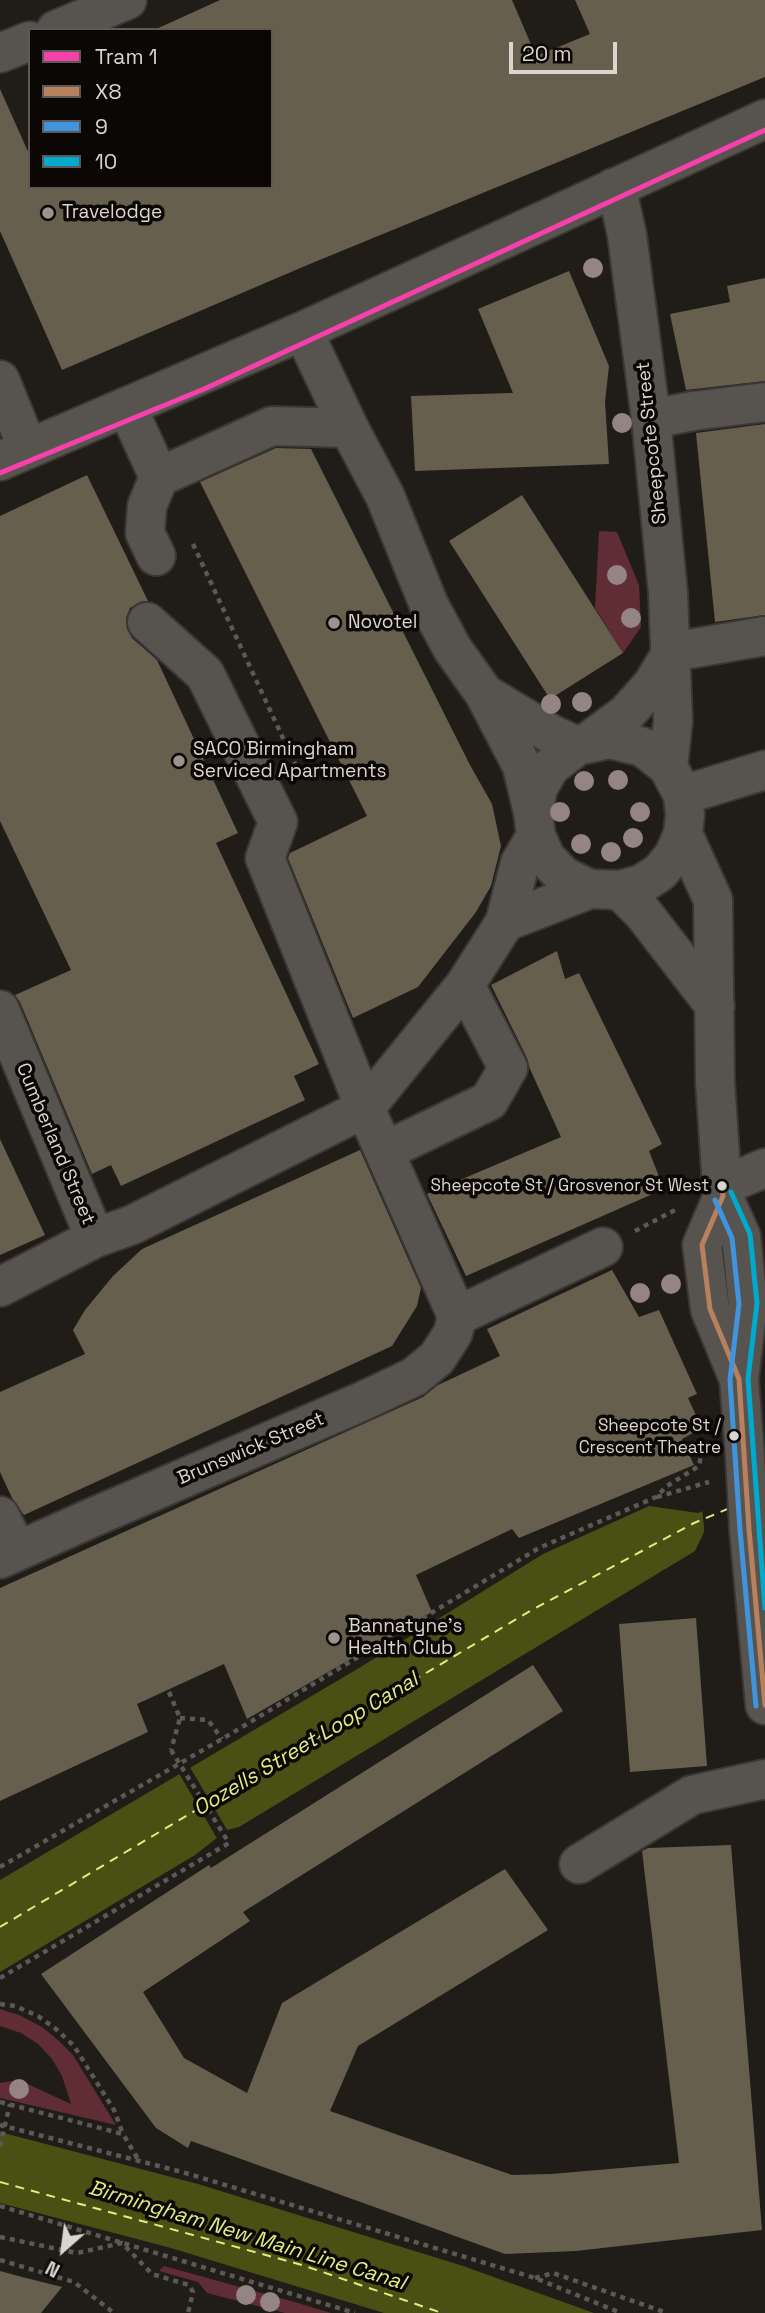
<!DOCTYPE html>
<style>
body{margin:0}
#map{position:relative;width:765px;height:2313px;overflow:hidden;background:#201c18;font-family:"Space Grotesk",sans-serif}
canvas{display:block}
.legend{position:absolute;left:28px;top:28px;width:245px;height:161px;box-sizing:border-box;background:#0a0705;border:2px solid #5e5956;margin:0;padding:9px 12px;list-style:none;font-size:21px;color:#dbd5d0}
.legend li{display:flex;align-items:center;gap:14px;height:35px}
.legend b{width:35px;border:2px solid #5e5956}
.north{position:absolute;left:28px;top:2215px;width:70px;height:70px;-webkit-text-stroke:5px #0a0705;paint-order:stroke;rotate:208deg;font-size:19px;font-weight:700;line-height:28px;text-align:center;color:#dbd5d0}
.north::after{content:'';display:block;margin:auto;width:24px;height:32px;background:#dbd5d0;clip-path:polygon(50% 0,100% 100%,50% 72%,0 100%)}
.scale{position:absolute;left:509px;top:42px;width:108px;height:32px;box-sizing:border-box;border:4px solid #dbd5d0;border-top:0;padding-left:9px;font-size:21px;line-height:24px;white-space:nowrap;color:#dbd5d0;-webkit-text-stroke:5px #0a0705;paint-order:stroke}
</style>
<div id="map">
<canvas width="765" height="2313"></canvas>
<ul class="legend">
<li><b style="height:9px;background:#f640ac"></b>Tram 1</li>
<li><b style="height:9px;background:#b6815c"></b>X8</li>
<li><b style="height:9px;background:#4094de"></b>9</li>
<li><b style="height:9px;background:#00a9ce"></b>10</li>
</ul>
<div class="north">N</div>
<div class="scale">20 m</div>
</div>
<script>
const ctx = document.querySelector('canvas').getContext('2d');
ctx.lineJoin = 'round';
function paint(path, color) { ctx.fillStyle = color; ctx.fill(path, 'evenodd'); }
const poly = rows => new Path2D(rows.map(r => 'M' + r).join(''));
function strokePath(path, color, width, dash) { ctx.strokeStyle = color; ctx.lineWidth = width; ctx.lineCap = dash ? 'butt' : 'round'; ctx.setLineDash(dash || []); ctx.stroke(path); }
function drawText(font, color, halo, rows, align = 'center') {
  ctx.font = font + ' "Space Grotesk",sans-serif'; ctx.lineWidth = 7; ctx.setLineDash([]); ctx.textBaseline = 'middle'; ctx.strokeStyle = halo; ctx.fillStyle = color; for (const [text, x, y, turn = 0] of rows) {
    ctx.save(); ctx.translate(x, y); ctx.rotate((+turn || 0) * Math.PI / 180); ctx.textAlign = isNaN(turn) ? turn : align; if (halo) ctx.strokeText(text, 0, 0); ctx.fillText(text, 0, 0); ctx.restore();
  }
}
const green = poly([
 [599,531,617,532,639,585,641,627,623,653,595,608],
 [0,2009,19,2015,42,2027,58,2040,73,2055,116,2125,0,2098,0,2083,19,2080,71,2104,62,2076,52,2059,38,2044,21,2033,0,2026],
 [164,2266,298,2303,331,2313,285,2313,207,2293,198,2282,159,2271]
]);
const water = poly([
 [765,1485,706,1528,695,1551,239,1827,227,1830,195,1855,0,1972,0,1880,359,1668,543,1554,649,1506,698,1513],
 [0,2132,198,2184,463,2266,594,2313,384,2313,171,2248,0,2203]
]);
const pier = poly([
 [765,1481,765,1511,709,1531,705,1538,702,1507],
 [188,1764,229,1833,218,1840,177,1770]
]);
const ferry = poly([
 [0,1927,530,1611,694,1523,730,1508],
 [0,2182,302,2265,442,2313]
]);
const building = poly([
 [220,0,512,0,536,56,590,34,575,0,765,0,765,77,305,266,62,370,0,231,0,89,30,156,30,187,271,187,271,30,154,30],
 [569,271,609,366,605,402,609,464,415,471,411,396,513,393,478,309],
 [765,278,765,381,686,390,670,314,730,302,727,286],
 [765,424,765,615,715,622,696,433],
 [276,448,311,449,470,765,492,804,501,846,491,886,476,912,418,987,353,1018,288,858,290,853,367,816,200,482],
 [87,475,148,601,140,602,130,608,126,618,127,629,132,638,157,660,238,833,216,843,319,1064,294,1076,305,1100,121,1186,111,1165,92,1174,20,1002,15,995,71,970,0,821,0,516],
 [522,495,623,653,550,699,449,541],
 [557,951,565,979,579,973,662,1144,649,1151,664,1189,466,1276,427,1194,561,1137,530,1069,527,1058,491,985],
 [0,1139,45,1235,0,1255],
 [360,1150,421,1288,417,1306,392,1346,24,1515,12,1498,0,1472,0,1392,85,1354,73,1330,85,1310,113,1276,142,1249],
 [612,1270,639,1317,659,1310,697,1394,688,1398,702,1428,682,1439,694,1465,519,1538,512,1529,416,1575,432,1612,247,1719,224,1664,137,1704,148,1732,0,1801,0,1588,423,1397,438,1385,500,1356,487,1329],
 [696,1618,707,1766,630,1772,619,1624],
 [533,1665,563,1711,243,1912,250,1921,143,1992,184,2058,247,2093,282,2003,505,1869,548,1930,358,2046,330,2111,512,2175,551,2174,679,2163,642,1851,648,1848,731,1845,762,2230,576,2251,505,2254,191,2141,188,2148,156,2128,41,1974,209,1865,211,1868],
 [0,2271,22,2277,62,2287,41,2313,0,2313]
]);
const path = poly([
 [193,544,295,764],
 [635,1231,677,1209],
 [657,1497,709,1482],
 [169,1692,180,1718,171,1750],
 [180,1718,208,1720,222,1739],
 [0,1867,222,1739,539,1548,656,1497,667,1486,699,1466,702,1450,709,1449],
 [0,1978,229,1843],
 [0,2004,15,2006,38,2016,56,2029,74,2046,114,2110,123,2134],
 [0,2102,123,2134,139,2161],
 [0,2125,182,2172,535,2278,621,2313],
 [0,2206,355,2313],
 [0,2237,77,2253,122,2243,152,2274,189,2285,193,2292,188,2313],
 [0,2260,74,2282,114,2313],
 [535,2278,553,2273,667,2313]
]);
const minor = poly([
 [56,30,127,0],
 [0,53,30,41],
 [613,188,619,199,627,235,651,419,668,593,673,721,668,767],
 [303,331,349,428,385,496,429,605,452,648,484,693,522,766,533,812,536,836,546,858,563,876,590,889,620,890,642,884,660,872,674,855,683,834,685,815,683,795,668,767,643,747,610,739,577,746,550,767,538,788,533,812],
 [0,380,28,449],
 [127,407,159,477],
 [651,419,693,411,765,402],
 [0,461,303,331,765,119],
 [156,556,145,533,147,506,159,477,272,426,349,428],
 [147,622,205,674,278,822,265,858,365,1108,457,1316],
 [672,652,765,636],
 [485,694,551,734,577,746],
 [585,744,626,714,652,685,672,652],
 [683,795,765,770],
 [683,834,713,900,715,1081,722,1186,723,1196,741,1236,748,1304,739,1379,745,1456],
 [620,890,643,913,715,1006],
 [505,922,590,889],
 [0,1010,95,1238],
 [385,1151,489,1101,508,1068,465,985],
 [722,1186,765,1168],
 [723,1196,702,1245,710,1309,738,1377],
 [0,1287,95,1238,132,1225,365,1108,465,985,505,922,520,863,536,836],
 [457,1316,603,1247],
 [0,1516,17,1551],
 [749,1529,765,1705],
 [0,1559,89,1519,363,1401,414,1377,437,1358,453,1333,457,1316],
 [579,1864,692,1795,765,1779]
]);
const pathBridge = poly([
 [171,1750,229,1843],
 [0,2146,10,2104]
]);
const minorBridge = poly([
 [745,1456,749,1529]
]);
const bus1 = poly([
 [722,1186,723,1196,702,1245,710,1309,739,1379,749,1529,765,1705]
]);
const bus2 = poly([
 [715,1200,732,1238,739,1304,730,1380,740,1530,756,1706]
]);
const bus3 = poly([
 [731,1192,750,1234,757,1303,748,1379,765,1608]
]);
const tram1 = poly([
 [0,473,204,389,765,130]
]);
const trees = [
 [593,268],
 [622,423],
 [617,575],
 [631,618],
 [582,702],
 [551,704],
 [618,780],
 [584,781],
 [560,812],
 [640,812],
 [633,838],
 [581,844],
 [611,852],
 [671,1284],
 [640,1293],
 [19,2089],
 [246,2295],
 [270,2302]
];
const markers = [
 [48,213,7,"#9a9490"],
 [334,623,7,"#9a9490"],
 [179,761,7,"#9a9490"],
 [722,1186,6,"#dbd5d0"],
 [734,1436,6,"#dbd5d0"],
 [334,1638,7,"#9a9490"]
];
const busNames = [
 ["Sheepcote St / Grosvenor St West",709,1186],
 ["Sheepcote St /",721,1426],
 ["Crescent Theatre",721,1448]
];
const poiNames = [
 ["Travelodge",62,213],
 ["Novotel",348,623],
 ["SACO Birmingham",193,750],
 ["Serviced Apartments",193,772],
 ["Bannatyne's",348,1627],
 ["Health Club",348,1649]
];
const streetNames = [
 ["Sheepcote Street",652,443,-96],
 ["Cumberland Street",55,1144,67],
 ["Brunswick Street",251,1449,-23]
];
const waterNames = [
 ["Oozells Street Loop Canal",306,1745,-31],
 ["Birmingham New Main Line Canal",247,2236,17]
];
paint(green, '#5f2d33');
paint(water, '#495014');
paint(pier, '#201c18');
strokePath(ferry, '#deee7f', 2, [9, 7]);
paint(building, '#665f4d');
strokePath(minor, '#3b3735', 42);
strokePath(path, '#5c5855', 4.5, [5, 5]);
strokePath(minor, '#575450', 38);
strokePath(minorBridge, '#3b3735', 42, []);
strokePath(pathBridge, '#5c5855', 4.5, [5, 5]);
strokePath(minorBridge, '#575450', 38);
strokePath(bus1, '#b6815c', 5);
strokePath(bus2, '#4094de', 5);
strokePath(bus3, '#00a9ce', 5);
strokePath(tram1, '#f640ac', 5);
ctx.fillStyle = '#948483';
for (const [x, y] of trees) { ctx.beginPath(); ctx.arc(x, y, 10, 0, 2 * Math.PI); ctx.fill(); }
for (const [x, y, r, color] of markers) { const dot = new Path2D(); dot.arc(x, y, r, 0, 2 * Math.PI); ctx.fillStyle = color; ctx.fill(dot); strokePath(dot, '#0a0705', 2.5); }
drawText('17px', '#dbd5d0', '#0a0705', busNames, 'right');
drawText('19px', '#dbd5d0', '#0a0705', poiNames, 'left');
drawText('19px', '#dbd5d0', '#0a0705', streetNames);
drawText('italic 21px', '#deee7f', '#0a0705', waterNames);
</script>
